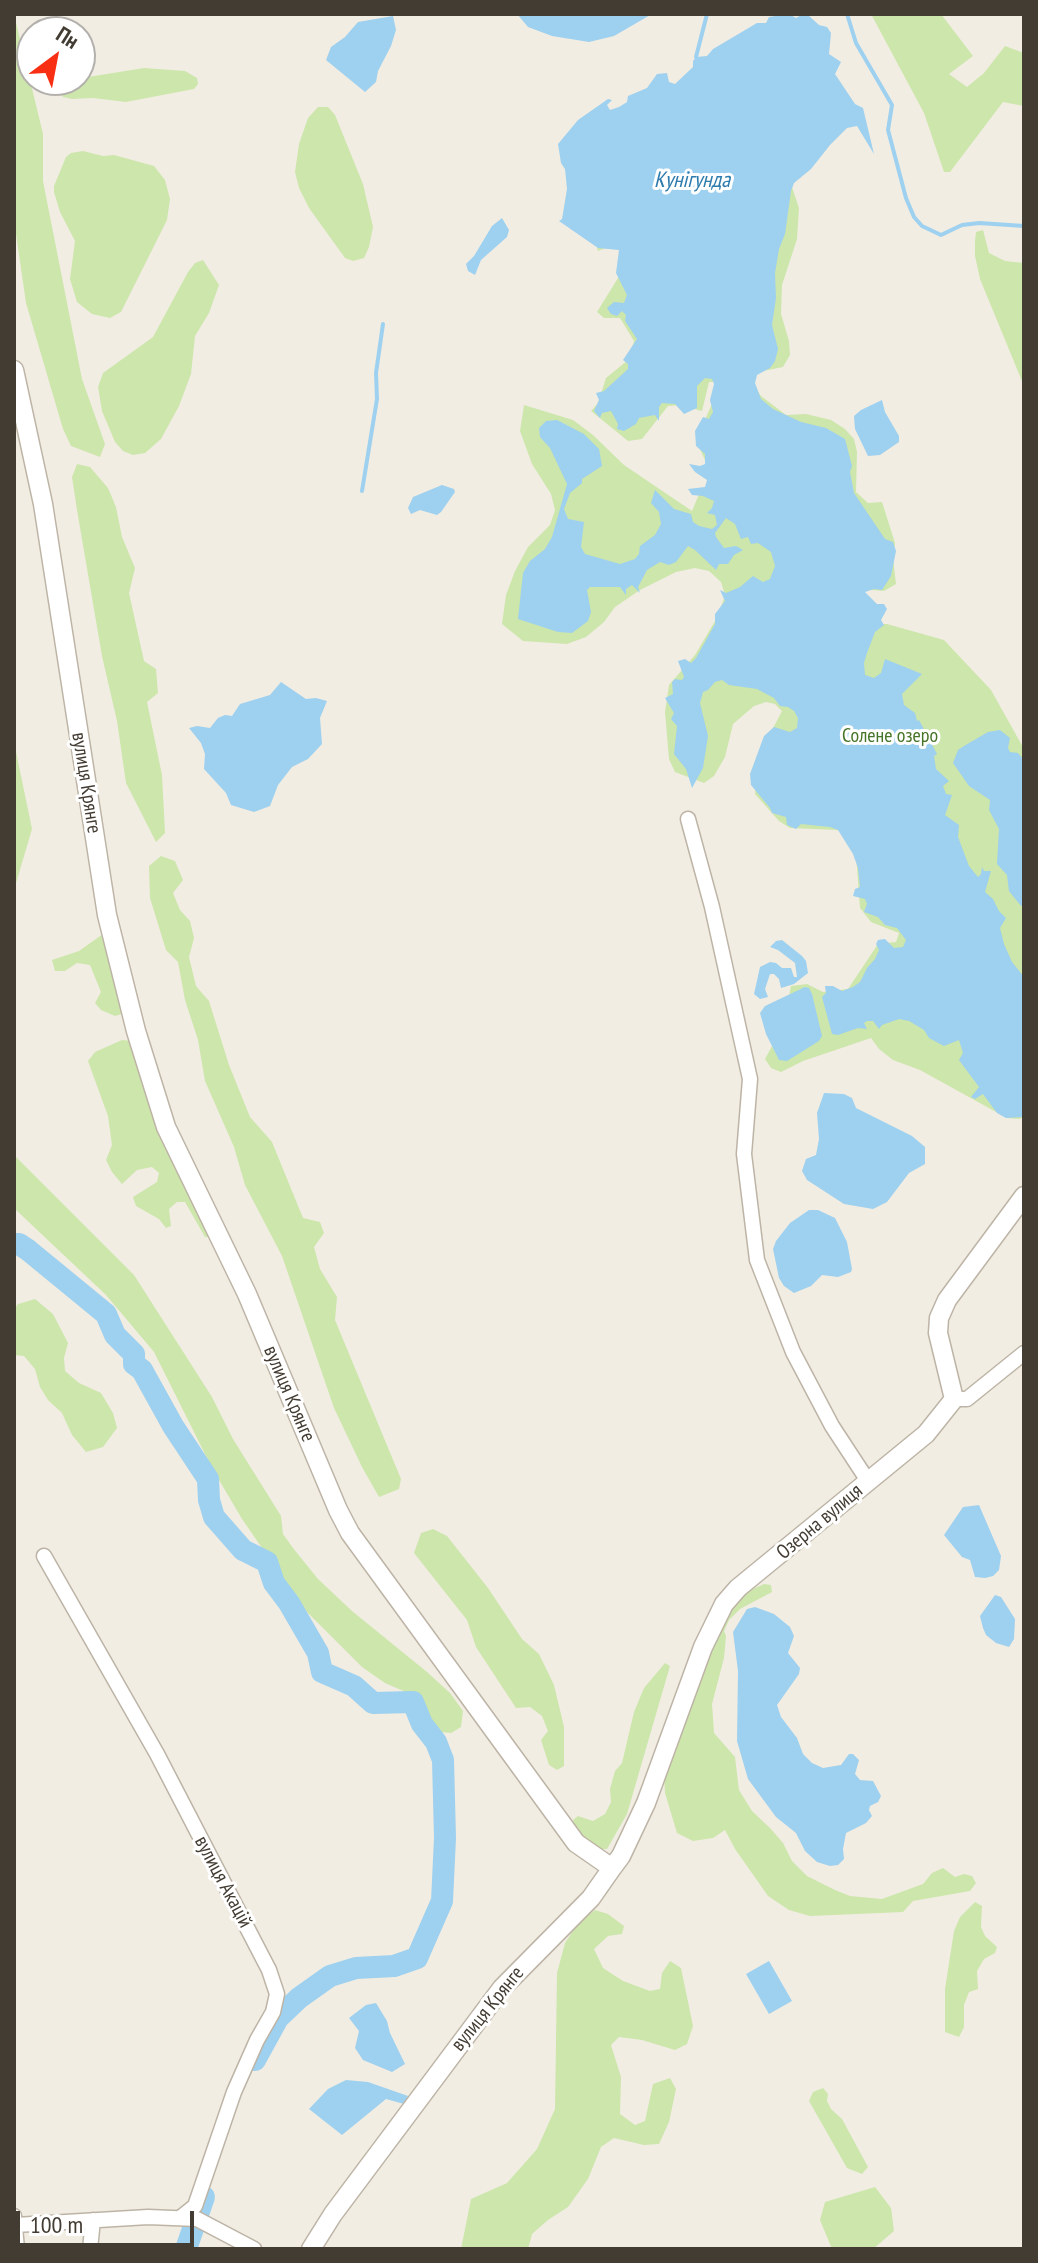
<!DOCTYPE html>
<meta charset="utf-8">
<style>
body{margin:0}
#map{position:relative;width:1038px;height:2263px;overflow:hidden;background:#f1ede3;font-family:"PT Sans Narrow",sans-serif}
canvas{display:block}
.frame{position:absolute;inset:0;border:16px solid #433c33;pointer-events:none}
.north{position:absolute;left:16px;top:16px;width:80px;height:80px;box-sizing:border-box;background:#fff;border:2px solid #b4b1ad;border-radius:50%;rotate:32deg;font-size:22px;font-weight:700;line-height:32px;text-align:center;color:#433c33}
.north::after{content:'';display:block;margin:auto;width:28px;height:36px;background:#f92f13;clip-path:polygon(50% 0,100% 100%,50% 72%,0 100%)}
.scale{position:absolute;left:16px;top:2211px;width:178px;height:36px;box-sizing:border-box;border:4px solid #433c33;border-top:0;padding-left:10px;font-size:24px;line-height:28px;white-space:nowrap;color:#433c33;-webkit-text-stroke:6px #fff;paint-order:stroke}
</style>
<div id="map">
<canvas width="1038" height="2263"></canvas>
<div class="frame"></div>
<div class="north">Пн</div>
<div class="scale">100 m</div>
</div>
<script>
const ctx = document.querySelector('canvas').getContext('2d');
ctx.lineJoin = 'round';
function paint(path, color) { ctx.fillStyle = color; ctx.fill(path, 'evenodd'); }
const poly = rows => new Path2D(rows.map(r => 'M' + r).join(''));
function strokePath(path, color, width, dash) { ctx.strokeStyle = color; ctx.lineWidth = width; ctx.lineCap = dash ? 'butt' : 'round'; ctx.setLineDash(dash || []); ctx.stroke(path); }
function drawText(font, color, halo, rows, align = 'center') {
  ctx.font = font + ' "PT Sans Narrow",sans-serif'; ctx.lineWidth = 6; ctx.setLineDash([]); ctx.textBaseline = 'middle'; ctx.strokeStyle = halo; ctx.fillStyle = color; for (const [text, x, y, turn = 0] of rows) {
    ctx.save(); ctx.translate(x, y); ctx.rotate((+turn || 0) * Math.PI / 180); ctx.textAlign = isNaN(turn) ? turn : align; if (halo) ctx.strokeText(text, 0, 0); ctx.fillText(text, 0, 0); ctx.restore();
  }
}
const green = poly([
 [14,14,43,134,43,181,82,379,105,444,100,457,71,446,63,429,26,303,14,220],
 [871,14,941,14,973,56,949,74,967,87,984,73,1005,46,1024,53,1024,106,1003,102,950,172,944,172,924,113],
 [144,68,185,71,197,78,198,84,194,89,126,102,93,98,72,99,63,97,57,88,63,81],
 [318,107,328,107,335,115,363,184,373,227,369,247,364,258,353,261,345,258,309,208,299,188,295,172,299,144,308,118],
 [83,151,103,156,114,155,154,166,165,180,170,199,167,220,121,312,110,318,92,314,77,302,70,279,75,241,60,212,54,192,54,186,66,157,71,153],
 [791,184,799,208,797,239,782,285,781,314,789,341,790,355,783,367,743,375,752,383,761,396,786,415,806,414,831,420,845,429,854,439,857,452,856,492,868,503,882,502,895,543,893,558,896,584,884,591,862,589,871,624,887,624,944,640,991,690,1024,749,1024,1117,1019,1119,1007,1118,920,1070,893,1060,879,1049,871,1038,803,1061,781,1072,771,1068,765,1059,784,1024,791,986,807,984,823,992,848,989,878,944,896,942,899,933,871,922,860,908,856,854,844,833,837,830,790,828,779,821,755,794,756,780,771,732,782,711,775,704,766,702,754,706,733,724,725,757,714,776,704,783,675,772,669,759,665,712,669,685,695,655,718,616,725,595,721,582,709,571,695,568,676,572,640,590,615,607,604,622,586,637,567,644,523,641,502,624,506,595,515,571,528,547,550,525,555,510,551,494,532,464,520,431,524,405,573,420,593,435,624,465,692,511,700,492,707,487,712,476,696,440,711,406,716,382,709,382,702,411,680,405,668,406,642,439,628,441,591,411,598,403,606,378,628,360,634,341,620,318,604,318,597,312,618,278,626,240,598,251,595,240],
 [983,230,989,253,1005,261,1024,263,1024,386,980,279,975,256,975,241,976,232],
 [203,260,219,285,209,313,195,336,191,374,179,406,161,439,145,453,133,455,123,451,115,442,102,411,98,387,103,373,153,337,188,272,195,263],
 [77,464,90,467,108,488,116,507,122,537,135,568,129,593,144,661,156,669,158,693,147,702,162,775,165,833,156,842,126,783,117,721,102,656,77,510,72,477],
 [14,742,32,829,14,890],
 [161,856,175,861,183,880,173,893,180,910,190,921,194,938,189,957,196,986,209,1001,229,1065,250,1117,272,1142,303,1218,320,1222,324,1233,314,1247,320,1269,337,1297,335,1320,401,1479,399,1489,379,1497,362,1467,334,1408,282,1256,245,1185,234,1147,205,1081,198,1040,185,1000,178,962,166,950,150,898,149,866],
 [103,934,125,1013,115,1016,101,1010,95,1003,101,992,90,965,77,963,65,971,55,971,52,960,79,951],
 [122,1040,132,1041,213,1237,205,1237,185,1202,177,1202,169,1209,171,1226,166,1228,159,1219,136,1206,133,1197,157,1182,159,1173,152,1167,137,1170,122,1184,112,1172,106,1160,112,1145,108,1116,88,1061,95,1052],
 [14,1155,134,1275,212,1397,233,1439,281,1516,283,1534,293,1548,318,1579,352,1611,427,1672,450,1693,463,1711,461,1727,451,1733,440,1732,427,1713,408,1693,385,1683,362,1667,305,1610,242,1519,212,1468,154,1352,106,1295,15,1209],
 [35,1299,53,1314,68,1343,64,1358,65,1371,79,1383,101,1393,113,1413,117,1428,103,1447,86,1452,72,1435,62,1413,48,1400,40,1387,35,1369,24,1356,14,1355,14,1309,18,1304],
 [433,1529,447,1536,488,1588,522,1639,539,1654,554,1685,564,1727,564,1766,557,1770,549,1765,541,1740,548,1731,542,1716,530,1707,516,1708,476,1647,467,1620,414,1553,421,1533],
 [764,1584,771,1585,772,1592,740,1609,729,1620,724,1631,726,1636,724,1658,712,1704,714,1733,735,1757,739,1790,752,1811,771,1829,783,1843,792,1861,807,1876,835,1890,850,1896,882,1899,923,1884,932,1873,943,1868,955,1877,964,1874,972,1876,976,1883,970,1891,913,1901,903,1912,810,1916,789,1910,768,1896,735,1849,725,1830,713,1838,693,1841,677,1833,665,1793,664,1776,717,1626,746,1592],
 [665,1663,670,1666,627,1814,607,1849,594,1849,574,1830,573,1820,578,1816,593,1821,605,1814,611,1802,610,1789,615,1771,622,1763,634,1712,644,1688],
 [975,1902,982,1906,981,1927,985,1936,997,1947,995,1953,984,1959,977,1971,978,1989,969,1992,964,2005,964,2027,959,2037,945,2032,945,1989,954,1931,960,1917],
 [595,1910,608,1914,624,1926,622,1934,608,1936,594,1949,603,1968,623,1981,650,1991,660,1989,662,1973,670,1961,681,1968,693,2026,687,2044,675,2050,642,2040,619,2037,611,2045,621,2077,620,2114,635,2125,645,2121,653,2084,670,2078,676,2089,669,2122,659,2144,644,2145,614,2138,601,2147,588,2179,568,2207,548,2220,532,2234,528,2249,461,2249,471,2199,507,2183,537,2149,555,2109,557,1973,565,1943,578,1923],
 [823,2088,828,2094,827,2101,831,2109,842,2119,868,2167,862,2174,847,2168,809,2101,813,2092],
 [875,2187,891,2208,894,2231,873,2249,832,2249,820,2220,825,2202]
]);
const water = poly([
 [517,14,652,14,614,36,589,42,552,36,528,27],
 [789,14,796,18,803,14,808,15,819,25,827,27,831,33,829,54,841,62,835,74,855,104,863,108,874,154,857,126,847,128,830,145,811,169,794,183,791,191,785,234,779,249,775,273,776,298,772,325,778,349,775,361,770,368,757,375,755,383,761,399,773,409,801,422,826,428,845,439,852,466,850,472,854,493,885,539,893,542,896,551,891,576,882,590,874,589,865,592,877,604,884,604,887,609,881,620,884,625,875,632,867,653,864,663,865,675,874,678,881,673,885,659,922,674,902,694,904,705,915,713,917,721,919,720,937,754,934,756,936,769,949,781,943,786,946,794,952,795,945,815,959,825,958,837,969,866,978,877,981,874,982,867,984,871,991,871,985,892,993,899,999,911,1006,918,1000,928,1004,944,1012,962,1024,977,1024,1116,1022,1117,1006,1118,997,1113,983,1094,975,1099,971,1097,979,1087,959,1060,963,1053,959,1040,944,1046,929,1038,924,1030,909,1021,899,1019,882,1025,879,1029,873,1021,867,1021,864,1023,867,1029,858,1028,838,1035,832,1034,822,997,826,993,825,986,833,986,842,991,853,987,860,982,867,968,875,959,879,950,876,944,878,940,885,939,894,948,903,947,906,940,897,928,885,925,878,917,864,912,867,904,865,899,853,896,855,889,860,887,858,868,853,854,838,830,830,827,801,824,796,829,787,825,786,817,772,813,770,808,751,785,750,774,764,736,774,727,790,732,797,728,798,718,794,711,788,707,780,706,774,698,757,689,729,685,722,680,715,682,708,690,703,692,700,703,708,736,703,768,692,788,686,769,674,754,677,726,671,719,674,713,665,698,673,694,672,682,675,679,682,680,684,677,678,661,685,659,691,663,696,658,715,624,715,614,725,601,720,590,726,593,740,587,753,576,763,582,770,579,775,566,771,552,758,543,751,544,748,537,741,539,735,524,726,518,715,533,716,537,724,548,736,546,743,550,734,555,728,564,719,564,716,570,695,550,688,546,676,562,669,565,660,562,647,570,638,587,640,593,632,585,626,589,626,595,620,587,590,587,587,590,591,612,588,621,572,633,558,632,518,619,523,573,530,561,545,549,552,537,567,484,550,448,540,437,539,428,546,421,557,420,584,434,599,449,602,466,582,479,582,483,570,493,564,509,568,519,584,522,581,547,585,554,620,564,635,559,639,554,640,546,655,535,661,524,659,512,651,503,655,490,674,509,691,514,693,522,699,526,712,529,717,525,715,515,707,513,712,508,714,501,703,496,692,495,688,489,705,487,707,480,695,472,689,464,700,466,705,464,705,454,696,446,695,431,703,417,709,419,713,412,710,400,714,384,712,379,705,378,697,386,697,408,684,414,675,404,662,403,659,407,659,421,655,415,639,418,636,424,624,431,617,429,618,424,611,411,602,413,600,418,594,411,599,400,596,393,604,391,628,369,628,364,623,360,637,339,625,321,626,315,622,311,617,316,611,314,607,308,614,302,624,303,627,295,616,273,619,250,598,248,559,221,562,219,567,189,565,169,561,163,558,144,578,120,608,99,612,100,607,105,610,110,619,107,627,102,628,96,647,88,657,74,667,73,669,82,675,84,693,67,693,61,696,57,707,56,713,49,757,23,766,23,769,17],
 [393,16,396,30,391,46,378,71,376,82,365,92,326,60,331,47,345,37,358,22],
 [502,218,509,230,507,237,481,260,475,275,468,271,466,264,474,256,492,226],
 [882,400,885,412,899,436,899,442,880,455,868,456,855,429,854,416,861,410],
 [442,485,454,489,455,492,441,512,437,515,420,510,411,514,408,508,413,497],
 [281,682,306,699,316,698,327,701,320,718,322,744,308,759,292,767,278,785,270,806,254,812,231,805,226,793,204,769,205,754,201,743,189,728,197,726,210,728,218,718,225,715,232,716,240,704,270,695],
 [1000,730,1010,738,1008,748,1010,752,1018,753,1024,760,1024,903,1021,906,1009,891,1007,875,997,864,999,829,989,810,990,800,969,786,953,763,958,750,964,746,988,732],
 [782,940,802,956,806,961,808,973,794,984,781,988,779,979,774,974,770,974,765,989,768,997,760,999,754,994,760,967,770,962,776,963,782,968,791,968,794,977,797,977,795,963,778,950,770,947,776,941],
 [805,987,809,988,812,994,822,1036,819,1041,787,1061,779,1060,766,1034,760,1013,765,1006],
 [824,1093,844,1094,852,1098,856,1108,912,1136,925,1147,925,1164,909,1173,887,1202,873,1209,844,1204,807,1180,802,1171,806,1159,816,1155,819,1139,817,1113],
 [809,1210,818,1210,835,1218,847,1242,852,1269,851,1272,838,1277,822,1275,811,1286,794,1293,784,1286,779,1278,773,1249,776,1241,790,1223],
 [979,1505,1001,1556,999,1570,993,1576,985,1578,975,1577,970,1560,962,1557,944,1535,963,1507],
 [995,1595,1001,1597,1015,1619,1014,1639,1009,1647,996,1643,986,1635,983,1628,980,1616],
 [755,1607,774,1614,790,1627,794,1636,788,1653,800,1668,799,1674,777,1705,781,1717,797,1738,803,1754,812,1763,823,1768,841,1765,849,1754,853,1754,859,1760,855,1774,860,1780,873,1781,881,1796,878,1802,870,1806,869,1810,872,1816,866,1823,846,1833,843,1849,844,1859,838,1865,830,1866,817,1862,805,1851,796,1833,776,1817,748,1779,737,1741,738,1671,733,1632,747,1609],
 [769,1961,792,2001,769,2014,746,1974],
 [376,2003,387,2021,390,2033,405,2064,392,2072,363,2060,355,2048,359,2031,349,2018,366,2005],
 [346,2080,368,2082,408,2096,404,2104,386,2099,342,2135,309,2109,328,2089]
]);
const stream = poly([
 [847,14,856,43,892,105,888,130,906,198,914,217,922,226,941,235,962,225,979,223,1024,226],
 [696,57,707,14],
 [362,491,377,399,376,373,383,324]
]);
const river = poly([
 [14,1244,19,1244,28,1250,106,1314,115,1335,134,1354,134,1364,142,1370,173,1426,208,1479,209,1500,214,1517,243,1550,267,1562,274,1583,289,1603,318,1653,322,1672,354,1686,373,1703,413,1702,422,1724,436,1742,443,1760,445,1838,442,1901,417,1958,394,1966,356,1968,330,1976,299,1998,278,2018,255,2060],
 [186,2249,204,2197]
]);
const minor = poly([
 [688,819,712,907,750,1079,744,1154,757,1260,793,1352,832,1426,868,1481],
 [954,1399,967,1399,1024,1353],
 [44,1556,157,1754,269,1970,277,1994,273,2012,257,2040,234,2092,195,2206,180,2218],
 [14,2216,17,2249],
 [16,2225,148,2217,197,2219,254,2249],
 [90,2249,93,2220]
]);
const tertiary = poly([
 [14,370,43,504,107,915,136,1031,166,1127,247,1294,338,1510,350,1533,576,1843,612,1868,591,1898,502,1988,333,2214,311,2249],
 [612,1868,621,1856,646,1803,703,1647,724,1604,738,1588,926,1434,954,1399,938,1333,939,1318,947,1300,1024,1196]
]);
const parkNames = [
 ["Солене озеро",890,736]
];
const streetNames = [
 ["вулиця Крянге",86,783,81],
 ["вулиця Крянге",289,1394,67],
 ["Озерна вулиця",820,1522,-40],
 ["вулиця Акацій",223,1882,62],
 ["вулиця Крянге",488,2009,-51]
];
const waterNames = [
 ["Кунігунда",692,181]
];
paint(green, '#cde6ab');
paint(water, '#9ed0ef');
strokePath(stream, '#9ed0ef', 4);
strokePath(river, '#9ed0ef', 22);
strokePath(minor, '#bdb4a6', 17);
strokePath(tertiary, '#bdb4a6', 21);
strokePath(minor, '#fff', 14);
strokePath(tertiary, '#fff', 18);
drawText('20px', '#467428', '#fff', parkNames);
drawText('20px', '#433c33', '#fff', streetNames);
drawText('italic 22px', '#2e7bad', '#fff', waterNames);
</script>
